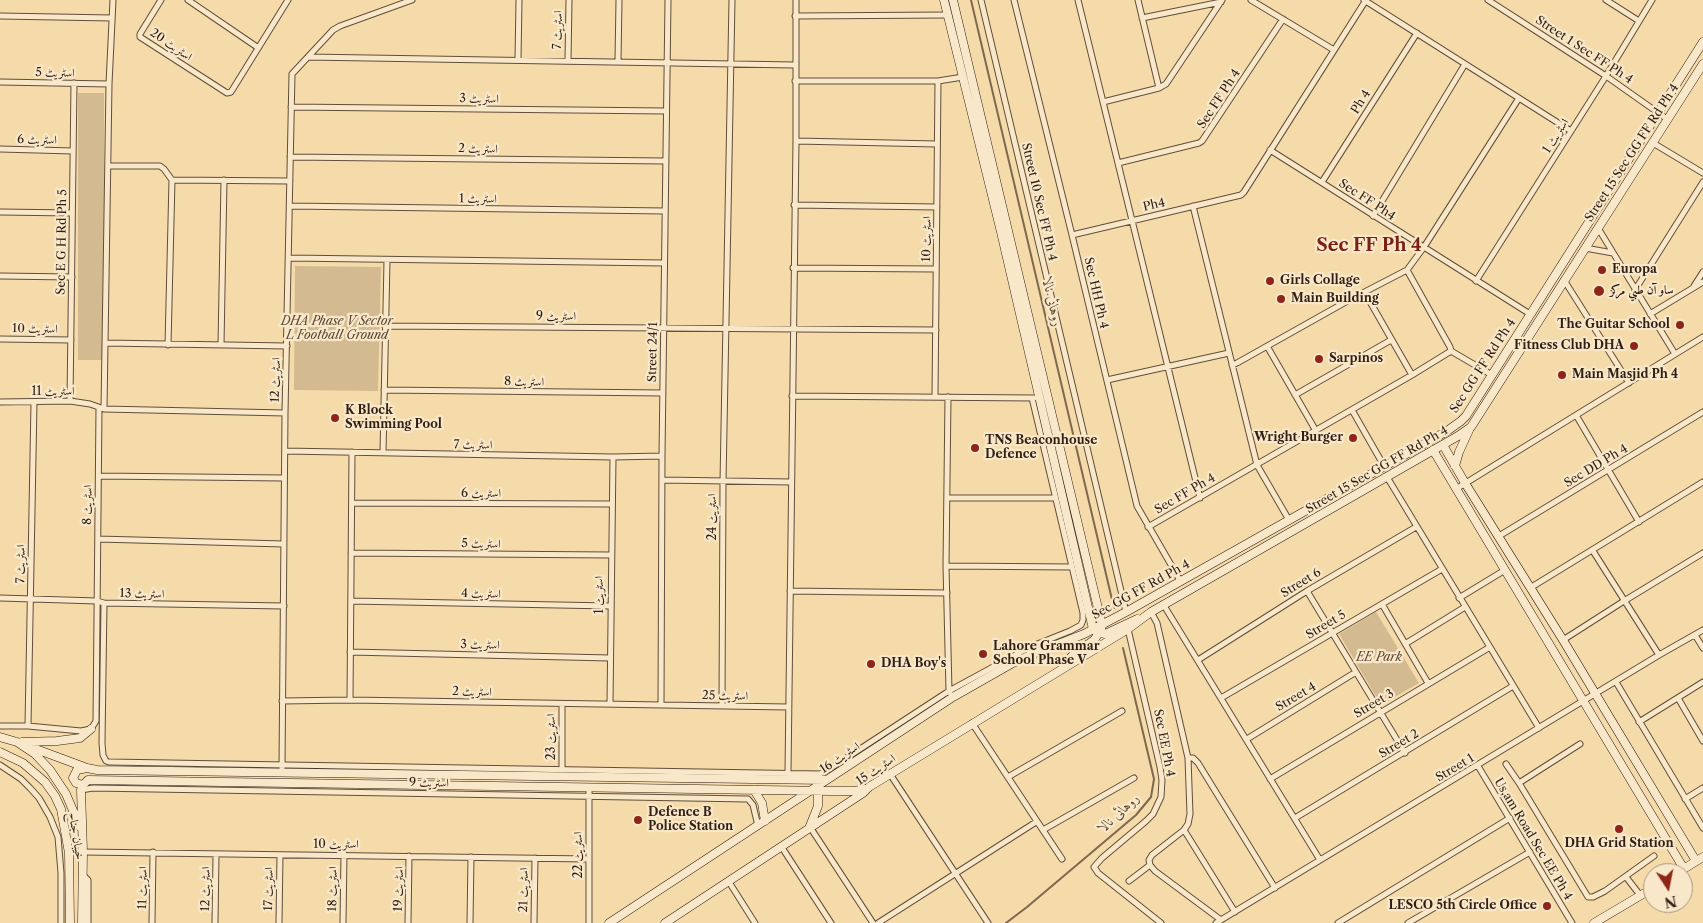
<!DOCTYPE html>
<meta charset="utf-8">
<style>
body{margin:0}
#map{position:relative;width:1703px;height:923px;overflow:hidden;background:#f5daaa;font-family:"Libre Caslon Text",serif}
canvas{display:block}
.north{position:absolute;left:1643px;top:863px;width:50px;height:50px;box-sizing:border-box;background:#f8e7c8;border:1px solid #a89780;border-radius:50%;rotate:169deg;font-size:14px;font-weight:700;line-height:20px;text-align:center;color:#311f14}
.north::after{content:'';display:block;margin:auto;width:18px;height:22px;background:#8f2418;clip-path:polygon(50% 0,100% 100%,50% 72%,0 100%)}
</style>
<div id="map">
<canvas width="1703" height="923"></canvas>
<div class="north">N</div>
</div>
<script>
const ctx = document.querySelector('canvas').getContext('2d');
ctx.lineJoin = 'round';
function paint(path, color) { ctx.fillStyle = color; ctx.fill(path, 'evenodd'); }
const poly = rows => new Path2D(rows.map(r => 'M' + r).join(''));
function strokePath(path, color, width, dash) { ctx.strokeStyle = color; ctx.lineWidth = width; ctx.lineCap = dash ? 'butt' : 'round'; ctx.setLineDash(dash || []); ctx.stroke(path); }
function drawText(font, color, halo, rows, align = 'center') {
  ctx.font = font + ' "Libre Caslon Text",Amiri,serif'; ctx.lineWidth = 4.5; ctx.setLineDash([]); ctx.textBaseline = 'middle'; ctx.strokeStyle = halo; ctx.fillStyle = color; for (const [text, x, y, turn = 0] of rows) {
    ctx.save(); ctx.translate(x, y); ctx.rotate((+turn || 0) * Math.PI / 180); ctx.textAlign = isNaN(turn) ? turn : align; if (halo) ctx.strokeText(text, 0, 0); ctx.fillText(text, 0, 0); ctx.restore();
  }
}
const green = poly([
 [78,93,104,93,104,360,78,360],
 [295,266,381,267,378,391,294,390],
 [1376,612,1419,683,1381,705,1339,634]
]);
const stream = poly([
 [971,0,1114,608],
 [1006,923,1027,907,1136,815,1151,797,1154,779,1123,648]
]);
const street = poly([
 [161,0,140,34,140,37,227,93,231,92,288,0],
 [188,0,257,47],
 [981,0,1126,612],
 [1014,0,1072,235,1137,506,1181,582],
 [1078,0,1200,498],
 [1138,0,1159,88],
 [1251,0,1334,50],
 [1364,0,1571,131],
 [1488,0,1606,76,1667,119],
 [1606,0,1639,21],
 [0,16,112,18],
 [795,16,948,15],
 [1142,18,1221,2],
 [308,57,795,65],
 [518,60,519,0],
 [568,61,569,0],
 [618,61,619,0],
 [795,81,938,81,963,77],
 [0,82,109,84],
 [1103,102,1159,88,1166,84,1222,0],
 [291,107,666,111],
 [796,141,937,144],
 [1653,143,1703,173],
 [0,149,73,151],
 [1270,150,1530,314],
 [290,157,666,161],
 [1118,163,1199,143,1202,141,1283,19],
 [108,166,160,166,164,169,172,180,168,345],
 [172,180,290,181],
 [1322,182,1417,33],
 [794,205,937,207],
 [290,206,665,211],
 [1193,206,1257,465,1289,520],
 [0,212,72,213],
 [1373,216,1465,64],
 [1598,228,1675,354],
 [1072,235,1241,195,1244,192,1366,0],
 [1585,248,1613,253],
 [289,258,664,263],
 [793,268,936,269],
 [1407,270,1450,347,1451,351,1492,375],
 [0,276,72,277],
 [1564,280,1629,383],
 [1476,281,1606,76,1652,0],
 [1694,286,1703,272],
 [1635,290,1703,182],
 [1365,293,1412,375],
 [1650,314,1703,282],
 [385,326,936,330],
 [0,339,71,340],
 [106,343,287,346],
 [221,345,224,180],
 [1267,346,1316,431],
 [1232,365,1237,363,1351,299,1407,270,1424,247,1519,98],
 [1107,380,1229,353],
 [384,390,663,393],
 [1295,395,1391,340],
 [792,396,1034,398],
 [935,397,938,81],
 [948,397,946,566,949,691,950,693],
 [70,401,74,83],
 [0,402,70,401,90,404,104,409,285,413],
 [104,409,109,84,113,0],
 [1352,410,1384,466],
 [1576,415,1639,522],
 [285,451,613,457,662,456],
 [383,453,387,260],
 [99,476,284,478],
 [1387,477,1539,728],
 [662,480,791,482],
 [1456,489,1703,337],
 [948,498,1055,498],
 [352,503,611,504],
 [1148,527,1412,375,1451,351],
 [1499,536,1703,412],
 [98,539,284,544],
 [1593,551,1659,655],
 [351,553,611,555],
 [946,566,1072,567],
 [1530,588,1703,482],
 [790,591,947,593],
 [1307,591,1405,753],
 [0,598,97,601,104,603,284,606],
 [1459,598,1505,570],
 [351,601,610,606],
 [104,603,102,743,103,755,106,761,109,762,820,774,831,768,949,691,1030,647,1070,631,1081,625,1083,620,1083,613,1032,398],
 [1163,604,1320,860],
 [1382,604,1428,683],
 [1151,612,1157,623,1188,758,1190,814,1188,824,1184,830,1152,855,1149,860,1150,865,1155,871,1221,920],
 [1128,629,1160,767,1162,780,1161,797,1153,814,1146,821,1102,858,1094,867,1098,873,1161,923],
 [1695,635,1703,648],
 [1563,640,1624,601,1703,553],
 [1405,644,1465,607],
 [350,652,610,658],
 [1198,660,1307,591,1416,527],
 [1616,682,1703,828],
 [1221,698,1442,569],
 [1678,698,1703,741],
 [350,700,352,452],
 [282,701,350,700,788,707],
 [562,704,562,770],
 [610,704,613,457],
 [661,704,662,456,668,0],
 [722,706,723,482,732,0],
 [1639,722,1703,682],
 [972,723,1062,859],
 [0,726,28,726,81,731,91,729,96,721,99,408],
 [28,726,34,402],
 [1247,739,1356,672],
 [1580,744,1519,783,1588,897,1593,897,1605,891,1654,856],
 [1188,758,1193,758,1198,763,1275,888],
 [1506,764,1519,783],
 [0,765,21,779,30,788,39,798,50,817,58,837,61,873,61,923],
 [1478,766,1572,923],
 [282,768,285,413,292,74,333,30,340,26,412,0],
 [788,773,796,141,796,0],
 [890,774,988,923],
 [1008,777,1122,711],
 [1270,779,1490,647],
 [589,787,589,923],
 [81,790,93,788,748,799,753,805,758,826],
 [1685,799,1703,788],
 [1295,818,1513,686],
 [810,827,873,923],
 [1043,830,1134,778],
 [1184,830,1235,912],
 [781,846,831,923],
 [83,852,589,859],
 [83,875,88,880,88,923],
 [1626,877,1640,895],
 [1129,881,1150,865],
 [729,882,755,923],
 [152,923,153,852],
 [215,923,216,855],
 [279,923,280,855],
 [343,923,344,854],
 [408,923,409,856],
 [470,923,471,857],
 [534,923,535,858],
 [878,923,1036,822],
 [1216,923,1659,655,1703,630],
 [1338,923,1510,818],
 [1408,923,1530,852]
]);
const secondary = poly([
 [944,0,1001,232,1093,629,1097,632,1105,634,1137,619],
 [953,0,1102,625,1101,630,1094,640,1073,655,1064,664],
 [1443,445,1465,483,1563,640,1696,861],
 [1433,450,1684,869],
 [1455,466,1459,452,1470,428],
 [0,737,17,742,35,754,50,770,66,794,80,827],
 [17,742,87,768,97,770,826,780],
 [22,742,57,741,80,738,91,729],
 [0,752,23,763,45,782,55,796,61,809,69,853,70,923],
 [83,785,76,783,73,778,77,770,87,768],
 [754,790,762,803,765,821],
 [810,826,818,806,818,794,815,788],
 [1677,873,1703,857],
 [82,923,83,852,81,790,83,785,88,780,830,791,854,791,865,789],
 [609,923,953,697,1011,664,1030,655,1084,634,1126,612,1447,431,1461,421,1466,416,1703,42],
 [665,923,863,793,869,787,1128,629,1151,612,1458,436,1471,427,1703,64],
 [1594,923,1653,888]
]);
const markers = [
 [1602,270,5,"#8f2418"],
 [1270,281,5,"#8f2418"],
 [1599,291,6,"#8f2418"],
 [1281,299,5,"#8f2418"],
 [1680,325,5,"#8f2418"],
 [1634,346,5,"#8f2418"],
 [1319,359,5,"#8f2418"],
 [1562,375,5,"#8f2418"],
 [335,418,5,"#8f2418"],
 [1353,438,5,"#8f2418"],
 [975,448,5,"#8f2418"],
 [983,654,5,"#8f2418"],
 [871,664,5,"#8f2418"],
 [638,820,5,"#8f2418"],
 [1619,829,5,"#8f2418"],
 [1547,906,5,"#8f2418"]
];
const streetNames = [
 ["اسٹریٹ 7",558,30,-88],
 ["اسٹریٹ 20",171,45,34],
 ["Street 1 Sec FF Ph 4",1584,50,33],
 ["اسٹریٹ 5",55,73,1],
 ["اسٹریٹ 3",479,99,1],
 ["Sec FF Ph 4",1219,99,-57],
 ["Ph 4",1361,102,-58],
 ["اسٹریٹ 1",1556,136,-58],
 ["اسٹریٹ 6",37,140,1],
 ["اسٹریٹ 2",478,149,1],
 ["Street 15 Sec GG FF Rd Ph 4",1632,153,-57],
 ["اسٹریٹ 1",478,199,1],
 ["Sec FF Ph4",1367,200,33],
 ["Street 10 Sec FF Ph 4",1039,202,77],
 ["Ph4",1154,205,-13],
 ["اسٹریٹ 10",927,239,-89],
 ["Sec E G H Rd Ph 5",62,242,-89],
 ["Sec HH Ph 4",1096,293,77],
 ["اسٹریٹ 9",556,317],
 ["اسٹریٹ 10",35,329,1],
 ["Street 24/1",653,352,-89],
 ["Sec GG FF Rd Ph 4",1483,366,-57],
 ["اسٹریٹ 12",276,380,-88],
 ["اسٹریٹ 8",524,382,1],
 ["اسٹریٹ 11",53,392],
 ["اسٹریٹ 7",473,445,1],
 ["Sec DD Ph 4",1596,466,-31],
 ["Street 15 Sec GG FF Rd Ph 4",1377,470,-30],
 ["اسٹریٹ 6",481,494],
 ["Sec FF Ph 4",1185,494,-30],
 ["اسٹریٹ 8",88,505,-89],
 ["اسٹریٹ 24",713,517,-90],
 ["اسٹریٹ 5",481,544,1],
 ["اسٹریٹ 7",21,564,-89],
 ["Street 6",1301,583,-32],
 ["Sec GG FF Rd Ph 4",1141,590,-29],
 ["اسٹریٹ 13",142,594,1],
 ["اسٹریٹ 4",481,594,1],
 ["اسٹریٹ 1",600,595,-90],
 ["Street 5",1326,625,-31],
 ["اسٹریٹ 3",480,645,1],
 ["اسٹریٹ 2",472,692,1],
 ["اسٹریٹ 25",725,696,1],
 ["Street 4",1296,697,-31],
 ["Street 3",1374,704,-31],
 ["اسٹریٹ 23",552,737,-90],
 ["Sec EE Ph 4",1164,743,79],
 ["Street 2",1399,744,-31],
 ["اسٹریٹ 16",840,758,-34],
 ["Street 1",1455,768,-31],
 ["اسٹریٹ 15",876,770,-34],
 ["اسٹریٹ 9",429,783,1],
 ["خیبان جناح",76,836,81],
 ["Us,am Road Sec EE Ph 4",1533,839,59],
 ["اسٹریٹ 10",336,845],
 ["اسٹریٹ 22",579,855,-90],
 ["اسٹریٹ 11",143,888,-89],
 ["اسٹریٹ 12",206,889,-89],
 ["اسٹریٹ 17",269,889,-89],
 ["اسٹریٹ 18",333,889,-89],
 ["اسٹریٹ 19",399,889,-88],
 ["اسٹریٹ 21",524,890,-89]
];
const poiNames = [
 ["Europa",1612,270],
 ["Girls Collage",1280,281],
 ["ساو آن طبي مرکز",1610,291],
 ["Main Building",1291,299],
 ["The Guitar School",1670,325,"right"],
 ["Fitness Club DHA",1624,346,"right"],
 ["Sarpinos",1329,359],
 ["Main Masjid Ph 4",1572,375],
 ["K Block",345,411],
 ["Swimming Pool",345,425],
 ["Wright Burger",1343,438,"right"],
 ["TNS Beaconhouse",985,441],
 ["Defence",985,455],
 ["Lahore Grammar",993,647],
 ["School Phase V",993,661],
 ["DHA Boy's",881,664],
 ["Defence B",648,813],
 ["Police Station",648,827],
 ["DHA Grid Station",1619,844,"center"],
 ["LESCO 5th Circle Office",1537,906,"right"]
];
const parkNames = [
 ["DHA Phase V Sector",337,322],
 ["L Football Ground",337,336],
 ["EE Park",1379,658]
];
const waterNames = [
 ["روہائی نالا",1052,302,77],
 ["روہائی نالا",1119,813,-43]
];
const districtNames = [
 ["Sec FF Ph 4",1369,246]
];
paint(green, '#d4ba90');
strokePath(stream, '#7e694f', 2);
strokePath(street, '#624e3a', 7);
strokePath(secondary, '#311f14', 9);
strokePath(street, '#f8e7c8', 5);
strokePath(secondary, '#f8e7c8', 8);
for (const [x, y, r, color] of markers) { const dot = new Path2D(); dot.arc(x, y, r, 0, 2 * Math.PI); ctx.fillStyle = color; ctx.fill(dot); strokePath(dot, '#f8e7c8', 2); }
drawText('12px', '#311f14', '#f8e7c8', streetNames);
drawText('bold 12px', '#311f14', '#f8e7c8', poiNames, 'left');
drawText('italic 12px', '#5a4633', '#f8e7c8', parkNames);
drawText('italic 14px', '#5e4a37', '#f8e7c8', waterNames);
drawText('bold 18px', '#7a1f14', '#f8e7c8', districtNames);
</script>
